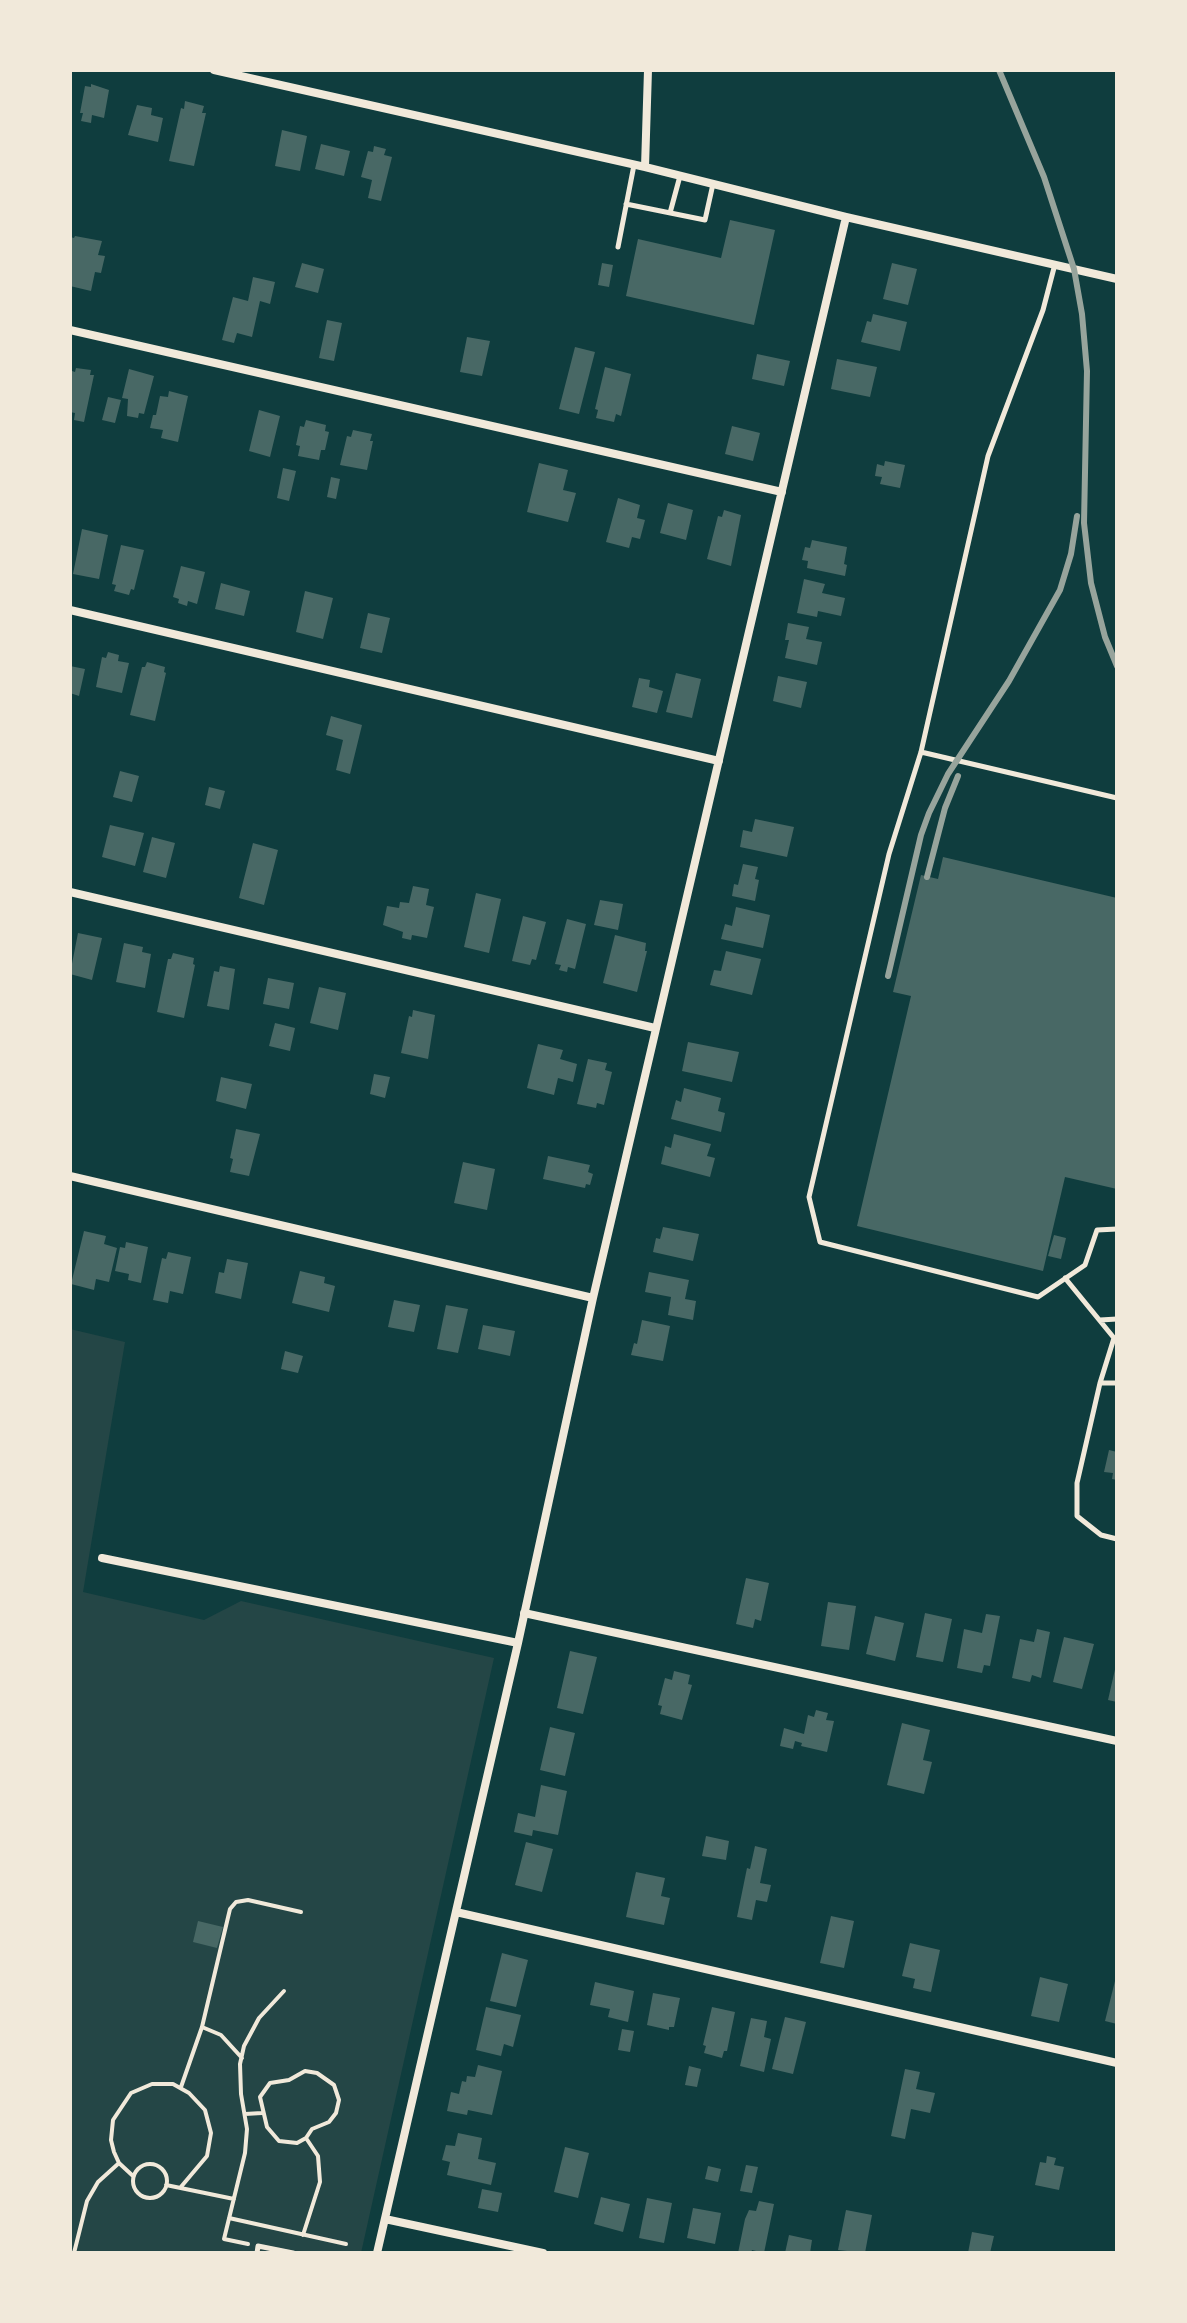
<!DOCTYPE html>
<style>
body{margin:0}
#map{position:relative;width:1187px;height:2323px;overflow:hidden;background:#0f3d3e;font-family:Quicksand,sans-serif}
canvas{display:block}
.frame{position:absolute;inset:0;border:72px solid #f1e9da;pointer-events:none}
</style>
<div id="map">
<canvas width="1187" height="2323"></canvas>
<div class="frame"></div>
</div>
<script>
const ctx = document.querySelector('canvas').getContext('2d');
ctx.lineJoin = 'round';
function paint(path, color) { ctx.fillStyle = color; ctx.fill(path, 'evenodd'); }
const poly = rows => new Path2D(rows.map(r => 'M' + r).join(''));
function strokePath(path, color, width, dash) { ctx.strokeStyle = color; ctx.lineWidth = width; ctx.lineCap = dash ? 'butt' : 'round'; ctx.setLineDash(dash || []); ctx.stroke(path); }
const green = poly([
 [70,1329,125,1342,83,1592,204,1620,241,1601,494,1658,361,2253,70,2253]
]);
const building = poly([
 [91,84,109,90,104,118,92,115,91,123,81,121,83,113,80,113,85,86,91,87],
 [185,101,204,106,202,113,206,113,194,166,169,161,181,108,184,109],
 [137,105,152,108,151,115,163,118,158,142,128,135],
 [282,130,307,136,300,171,275,166],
 [321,144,350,151,344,176,315,169],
 [374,146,386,149,384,155,392,157,381,201,368,198,372,180,361,177,368,151,373,152],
 [730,220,775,230,754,325,626,296,638,239,721,258],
 [75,236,102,241,98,255,105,256,101,273,95,272,91,291,70,286,70,237,74,238],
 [302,263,324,269,318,293,295,287],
 [602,263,613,265,609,287,598,285],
 [892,263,917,269,908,305,883,299],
 [253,277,275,282,270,304,260,301,252,337,237,333,234,343,222,340,233,297,248,301],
 [873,314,907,322,900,351,861,342,867,321,871,322],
 [327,320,342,323,334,361,319,358],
 [467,337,490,341,482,376,460,372],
 [575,347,595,352,579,414,559,409],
 [757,354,790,361,784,386,752,379],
 [837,359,877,367,870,397,831,389],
 [605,367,631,374,621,416,616,414,614,422,596,418,598,410,595,409],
 [76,368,91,370,90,375,94,375,84,422,74,420,75,413,70,412,70,382,72,371,75,372],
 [129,369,154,376,144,414,139,413,138,418,127,416,128,399,122,398],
 [169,391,188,396,178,442,161,438,163,430,150,428,153,415,156,415,160,396,168,397],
 [108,397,121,400,115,423,102,420],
 [259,410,280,416,270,457,249,451],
 [306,420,326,425,325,431,329,432,325,450,321,450,319,460,298,456,300,446,296,445,300,426,304,427],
 [732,426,760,433,753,461,725,454],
 [353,430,372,434,370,441,373,441,367,470,340,465,347,436,351,437],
 [885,461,905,465,900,488,880,484,882,477,875,476,877,464,884,466],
 [539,463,568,470,563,490,576,493,568,522,527,512],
 [283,468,296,471,289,501,277,498],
 [331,477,340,479,336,499,327,497],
 [618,498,640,505,637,518,645,520,640,539,632,537,629,548,606,542],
 [668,503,693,510,686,540,660,533],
 [724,510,741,515,731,566,707,559,718,516,722,517],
 [82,529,108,535,99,579,73,574],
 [812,540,847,547,844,564,847,565,845,576,807,568,808,561,802,560,805,547,810,548],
 [121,545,144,550,134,590,131,589,129,595,114,591,116,585,112,584],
 [181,566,205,572,197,604,188,601,187,606,178,603,179,599,173,597],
 [804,579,825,584,822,593,845,598,841,616,818,611,817,617,797,613],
 [221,583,250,591,244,616,215,609],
 [305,591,333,598,323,639,296,632],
 [368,613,390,618,382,653,360,648],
 [788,623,809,627,806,639,822,642,817,665,785,658,789,640,785,640],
 [108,652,119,655,118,661,129,663,122,693,96,687,102,657,106,658],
 [147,662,165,667,164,672,166,673,155,721,130,715,142,667,145,667],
 [70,666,85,669,79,696,70,693],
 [676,673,701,679,692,718,666,712],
 [778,676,807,682,801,708,773,701],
 [639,678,650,680,649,687,663,691,657,713,632,707],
 [331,716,362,725,350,774,336,770,343,740,326,735],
 [120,771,139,776,132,802,113,797],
 [209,787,225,791,220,809,205,805],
 [755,819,794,827,787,857,740,847,743,830,752,832],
 [110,825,144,833,135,866,102,857],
 [152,837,175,843,166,878,143,872],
 [253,843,278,850,264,905,239,898],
 [943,857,1117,898,1117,1189,1065,1177,1043,1271,857,1226,911,996,893,992,921,875,938,879],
 [743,864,758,867,755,879,759,880,755,901,732,896,734,884,738,885],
 [413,886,429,889,426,905,434,907,427,938,412,935,411,940,402,938,403,932,383,925,387,906,399,908,400,902,409,903],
 [476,893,501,899,489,953,464,947],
 [600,900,623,904,618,930,594,925],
 [736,907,770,915,763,948,721,939,725,924,732,926],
 [523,916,546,922,536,960,532,959,530,965,512,961],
 [567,919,586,924,575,969,568,967,567,972,559,970,561,965,555,964],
 [78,933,102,938,92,980,70,974],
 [615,935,646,943,645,951,647,951,637,992,603,983],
 [124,943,143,947,142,952,151,954,145,988,116,982],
 [726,951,761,959,752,995,710,985,714,970,721,971],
 [173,953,194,958,193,964,195,965,184,1018,157,1012,168,959,171,959],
 [220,966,235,969,229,1010,207,1006,214,971,219,972],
 [268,978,294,983,289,1009,263,1004],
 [319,987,346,993,338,1030,310,1023],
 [413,1010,435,1015,428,1059,401,1053,409,1016,412,1017],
 [275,1023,295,1028,290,1051,269,1046],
 [688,1042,739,1052,732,1082,682,1071],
 [538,1044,563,1050,560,1059,577,1064,573,1082,558,1078,554,1095,527,1088],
 [588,1059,607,1063,605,1070,612,1072,604,1105,597,1103,596,1108,577,1104],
 [374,1074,390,1077,385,1098,370,1094],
 [221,1077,252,1084,246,1109,216,1101],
 [684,1088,721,1098,718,1111,725,1113,721,1132,671,1119,676,1100,681,1102],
 [236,1129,260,1134,249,1176,230,1172,233,1159,230,1158],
 [674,1134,711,1144,707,1156,715,1158,710,1177,661,1164,665,1146,671,1148],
 [548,1156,590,1165,588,1172,593,1174,590,1185,586,1184,585,1188,543,1179],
 [463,1162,495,1169,487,1210,454,1203],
 [663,1227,699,1234,693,1261,653,1252,656,1238,660,1239],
 [84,1231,106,1236,104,1244,117,1248,109,1282,96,1279,94,1290,71,1284],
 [1054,1235,1066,1238,1061,1259,1048,1256],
 [126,1242,148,1247,141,1283,128,1280,129,1274,115,1271,120,1247,125,1248],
 [168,1252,191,1257,183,1294,170,1291,168,1303,153,1300,162,1258,166,1259],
 [227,1259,248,1263,241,1299,215,1293,219,1272,224,1273],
 [300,1271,325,1277,324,1283,335,1286,329,1312,292,1303],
 [649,1272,689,1280,685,1299,696,1301,693,1320,668,1315,671,1297,645,1292],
 [394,1300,420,1305,414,1332,388,1327],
 [446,1305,468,1309,458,1353,437,1349],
 [642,1320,670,1326,663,1361,631,1355,634,1343,637,1344],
 [483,1325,515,1331,510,1356,478,1349],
 [285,1351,303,1356,298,1373,281,1369],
 [1109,1450,1117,1452,1117,1480,1112,1479,1113,1473,1104,1472],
 [746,1578,769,1583,761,1621,755,1619,753,1628,736,1624],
 [828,1602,856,1606,849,1650,821,1646],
 [925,1613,952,1619,943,1662,916,1657],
 [986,1614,1000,1616,990,1666,984,1665,982,1673,957,1668,964,1629,982,1633],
 [875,1616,904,1623,895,1661,866,1654],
 [1037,1629,1050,1632,1041,1678,1032,1675,1030,1682,1012,1678,1020,1639,1034,1642],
 [1064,1637,1094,1644,1082,1689,1053,1682],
 [570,1651,597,1657,583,1714,557,1708],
 [1116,1665,1117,1665,1117,1702,1108,1700],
 [674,1671,690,1675,688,1684,692,1685,682,1720,660,1714,662,1706,658,1705,665,1678,672,1680],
 [816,1710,828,1713,826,1720,834,1721,827,1752,801,1746,802,1743,795,1741,793,1749,780,1746,784,1728,804,1734,808,1715,814,1717],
 [902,1723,930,1730,923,1760,932,1762,924,1794,887,1785],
 [550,1727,575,1733,565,1776,540,1770],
 [541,1785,567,1791,558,1835,533,1830,532,1836,514,1832,518,1813,535,1817],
 [706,1836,729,1841,726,1860,702,1856],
 [526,1842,553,1849,542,1892,515,1885],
 [755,1846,767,1849,760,1883,771,1885,767,1902,756,1900,752,1920,737,1917,747,1868,750,1869],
 [636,1872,665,1878,661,1896,670,1898,664,1925,626,1917],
 [831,1916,854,1921,844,1968,820,1963],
 [198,1921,223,1927,217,1948,193,1942],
 [910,1943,940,1950,931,1992,913,1988,915,1979,902,1976],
 [502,1953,528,1960,516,2007,490,2001],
 [1040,1977,1068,1984,1059,2022,1031,2016],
 [1116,1977,1117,1977,1117,2024,1105,2021],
 [595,1982,634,1991,628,2022,608,2017,610,2009,590,2005],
 [653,1993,680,1998,674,2027,669,2027,669,2030,647,2025],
 [486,2007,521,2015,513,2047,504,2044,501,2056,476,2050],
 [712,2007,735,2012,727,2051,724,2051,722,2058,704,2053,706,2046,703,2045],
 [785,2017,806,2022,793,2074,772,2069],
 [751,2018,767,2021,764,2037,771,2039,764,2072,740,2066],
 [622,2029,634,2031,630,2052,618,2050],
 [478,2065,502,2071,492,2115,468,2110,467,2115,447,2111,451,2092,459,2094,462,2081,466,2082,467,2076,475,2077],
 [689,2066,701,2069,697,2087,685,2085],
 [905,2069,920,2072,916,2089,935,2093,930,2113,911,2109,905,2139,891,2136],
 [458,2133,482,2138,478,2159,496,2163,491,2185,447,2175,450,2162,442,2160,446,2145,455,2146],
 [565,2147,589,2153,578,2198,554,2192],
 [1047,2156,1056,2158,1054,2165,1064,2167,1059,2190,1035,2185,1040,2162,1046,2163],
 [746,2165,758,2167,752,2193,740,2191],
 [708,2166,721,2169,718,2182,705,2179],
 [482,2189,502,2193,498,2212,478,2208],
 [601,2197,630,2204,623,2232,594,2224],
 [647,2198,672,2203,664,2243,639,2238],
 [759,2201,774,2204,764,2253,752,2250,751,2253,738,2253,745,2219,749,2210,756,2211],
 [693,2208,721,2213,715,2244,687,2238],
 [846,2210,872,2215,865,2253,838,2250],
 [972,2232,994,2236,990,2253,968,2253],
 [789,2235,812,2240,810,2253,785,2253]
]);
const path = poly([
 [202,2027,221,2035,242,2058],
 [305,2071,317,2073,334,2085,339,2100,336,2113,329,2122,312,2129,306,2138,297,2143,279,2141,267,2127,260,2097,270,2083,289,2080,305,2071],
 [181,2087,202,2027,230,1909,236,1902,248,1900,301,1912],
 [245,2114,262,2113],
 '133 2181a17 17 0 1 1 34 0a17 17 0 1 1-34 0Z',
 [133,2176,119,2163,114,2152,111,2140,113,2120,131,2093,152,2084,173,2084,189,2093,205,2110,211,2133,207,2156,180,2188],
 [166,2185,234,2199],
 [229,2218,346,2244],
 [303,2235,320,2182,318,2156,306,2138],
 [248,2244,224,2239,245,2153,247,2129,241,2094,240,2064,244,2046,259,2018,284,1991],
 [74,2253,87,2201,98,2182,119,2163]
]);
const service = poly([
 [626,204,705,220,713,184],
 [670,213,680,176],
 [618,247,634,165],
 [1055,264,1043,310,988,456,921,752,889,854,809,1197,820,1242,1038,1297,1085,1265,1097,1230,1117,1229],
 [921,752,1117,798],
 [1065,1278,1114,1338,1100,1383,1077,1483,1077,1516,1101,1535,1117,1539],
 [1100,1320,1117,1319],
 [1100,1383,1117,1383],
 [257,2253,258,2246,293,2253]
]);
const minor = poly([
 [214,70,645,167,846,217,1117,279],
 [645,167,648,70],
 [70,330,782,492],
 [70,610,719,761],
 [70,892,655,1028],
 [70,1176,593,1298],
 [102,1558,518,1643],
 [524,1613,1117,1741],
 [456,1912,1117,2063],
 [385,2219,543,2253],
 [377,2253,518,1643,593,1298,846,217]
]);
const rail = poly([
 [999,70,1044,177,1074,269,1082,314,1087,371,1084,523,1091,583,1105,637,1117,666],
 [927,877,945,808,958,776],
 [888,976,921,835,929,813,948,774,1009,681,1060,590,1071,554,1077,516]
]);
paint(green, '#244646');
paint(building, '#486865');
strokePath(path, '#f1e9da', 4);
strokePath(service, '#f1e9da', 5);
strokePath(minor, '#f1e9da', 8);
strokePath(rail, '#97a49c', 6);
</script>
